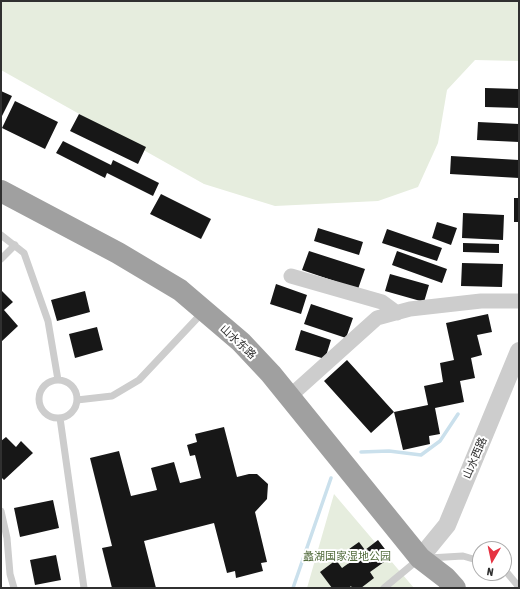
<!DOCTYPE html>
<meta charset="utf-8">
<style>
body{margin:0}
#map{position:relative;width:520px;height:589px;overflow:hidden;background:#fff;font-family:"Asap Condensed",sans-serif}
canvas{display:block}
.frame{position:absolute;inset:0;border:2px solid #303030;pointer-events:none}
.north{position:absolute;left:472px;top:541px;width:40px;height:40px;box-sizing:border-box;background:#fff;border:1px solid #acacac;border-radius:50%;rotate:189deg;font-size:11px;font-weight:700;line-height:16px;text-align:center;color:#303030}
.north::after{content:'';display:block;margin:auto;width:14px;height:18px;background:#e63342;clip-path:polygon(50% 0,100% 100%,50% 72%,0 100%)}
</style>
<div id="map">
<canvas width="520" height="589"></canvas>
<div class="frame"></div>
<div class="north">N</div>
</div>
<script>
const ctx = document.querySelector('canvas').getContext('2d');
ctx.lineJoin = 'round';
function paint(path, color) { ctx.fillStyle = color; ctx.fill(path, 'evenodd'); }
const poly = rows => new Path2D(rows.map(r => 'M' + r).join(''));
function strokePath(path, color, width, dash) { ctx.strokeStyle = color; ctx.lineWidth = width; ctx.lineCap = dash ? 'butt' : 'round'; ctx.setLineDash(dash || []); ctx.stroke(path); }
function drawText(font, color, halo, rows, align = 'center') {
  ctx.font = font + ' "Asap Condensed","Noto Sans SC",sans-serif'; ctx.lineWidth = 4; ctx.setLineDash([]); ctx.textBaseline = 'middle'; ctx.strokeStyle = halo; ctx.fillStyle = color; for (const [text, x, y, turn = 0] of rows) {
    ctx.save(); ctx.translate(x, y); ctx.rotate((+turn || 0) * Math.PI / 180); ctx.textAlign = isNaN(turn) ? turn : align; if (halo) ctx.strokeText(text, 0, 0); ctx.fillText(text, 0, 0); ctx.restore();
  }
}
const green = poly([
 [1,1,519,1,519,61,475,60,447,90,438,143,418,187,378,201,275,206,204,184,1,70],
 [334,494,414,588,307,588]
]);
const stream = poly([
 [361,452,389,451,421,455,440,441,458,414],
 [293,588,331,478]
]);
const building = poly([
 [485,88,519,89,519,108,485,107],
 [1,91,12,96,1,118],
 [15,101,58,122,45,149,2,128],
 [79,114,146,147,138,164,70,131],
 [478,122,519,124,519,142,477,140],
 [63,141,111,165,113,160,159,183,153,196,107,173,105,178,56,153],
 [451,156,519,160,519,178,450,174],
 [161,194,211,219,201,239,150,214],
 [514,198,519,198,519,222,514,222],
 [463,213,504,215,503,240,462,238],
 [437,222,457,228,451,245,432,238],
 [318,228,363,242,359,255,314,241],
 [387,229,442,248,437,261,382,243],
 [463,243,499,244,499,253,463,252],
 [309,251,365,269,358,289,302,270],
 [397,251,447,269,442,283,392,265],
 [462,263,503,264,502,287,461,286],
 [390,274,429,285,424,302,385,291],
 [276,284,307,295,301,314,270,304],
 [2,291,13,302,4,310,18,326,1,342],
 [85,291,90,312,57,321,51,300],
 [311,304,353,318,346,338,304,324],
 [488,314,492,332,477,335,482,355,471,358,475,378,460,381,464,402,435,408,440,434,429,436,430,444,403,450,394,412,428,405,424,386,443,382,440,363,454,360,446,323],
 [97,327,103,350,75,358,69,334],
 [301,330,331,340,325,359,295,350],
 [347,360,394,412,371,433,324,381],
 [224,427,237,477,249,474,257,474,268,484,267,499,255,512,267,562,261,563,263,571,236,578,235,571,227,573,214,523,144,541,156,588,112,588,102,548,112,546,90,458,119,451,131,496,157,490,151,468,174,462,180,483,201,478,195,455,190,456,187,445,197,442,195,434],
 [6,437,16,447,21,441,33,453,4,480,1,477,1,441],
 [53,500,59,528,20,537,14,508],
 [378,540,391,557,370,572,374,578,361,588,352,588,351,586,349,588,332,588,320,572,336,560,342,568,349,563,342,554,359,542,365,550],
 [56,555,61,580,35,585,30,560]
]);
const service = poly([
 [1,235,24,253,48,321,58,380],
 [1,259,15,245],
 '39 399a19 19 0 1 1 38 0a19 19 0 1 1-38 0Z',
 [77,400,112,396,139,380,203,312],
 [60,418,84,588],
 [1,511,7,538,10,574,14,588],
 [429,558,463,556,480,561],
 [504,569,519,587],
 [384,588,419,559]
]);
const minor = poly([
 [291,276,382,302,397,313],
 [289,397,377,318,410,309,481,301,519,301]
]);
const tertiary = poly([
 [420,558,447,525,519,351]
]);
const trunk = poly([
 [1,191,118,253,180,290,241,342,271,374,420,558,446,578,455,588]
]);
const streetNames = [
 ["山水东路",238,342,43],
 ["山水西路",475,458,-67]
];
const parkNames = [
 ["蠡湖国家湿地公园",347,557]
];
paint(green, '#e6edde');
strokePath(stream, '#cae0ec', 3.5);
paint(building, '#171717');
strokePath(service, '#cdcdcd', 7);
strokePath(minor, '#cdcdcd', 15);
strokePath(tertiary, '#cdcdcd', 18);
strokePath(trunk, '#a0a0a0', 22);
drawText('11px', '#303030', '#fff', streetNames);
drawText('11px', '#536c3d', '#fff', parkNames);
</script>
